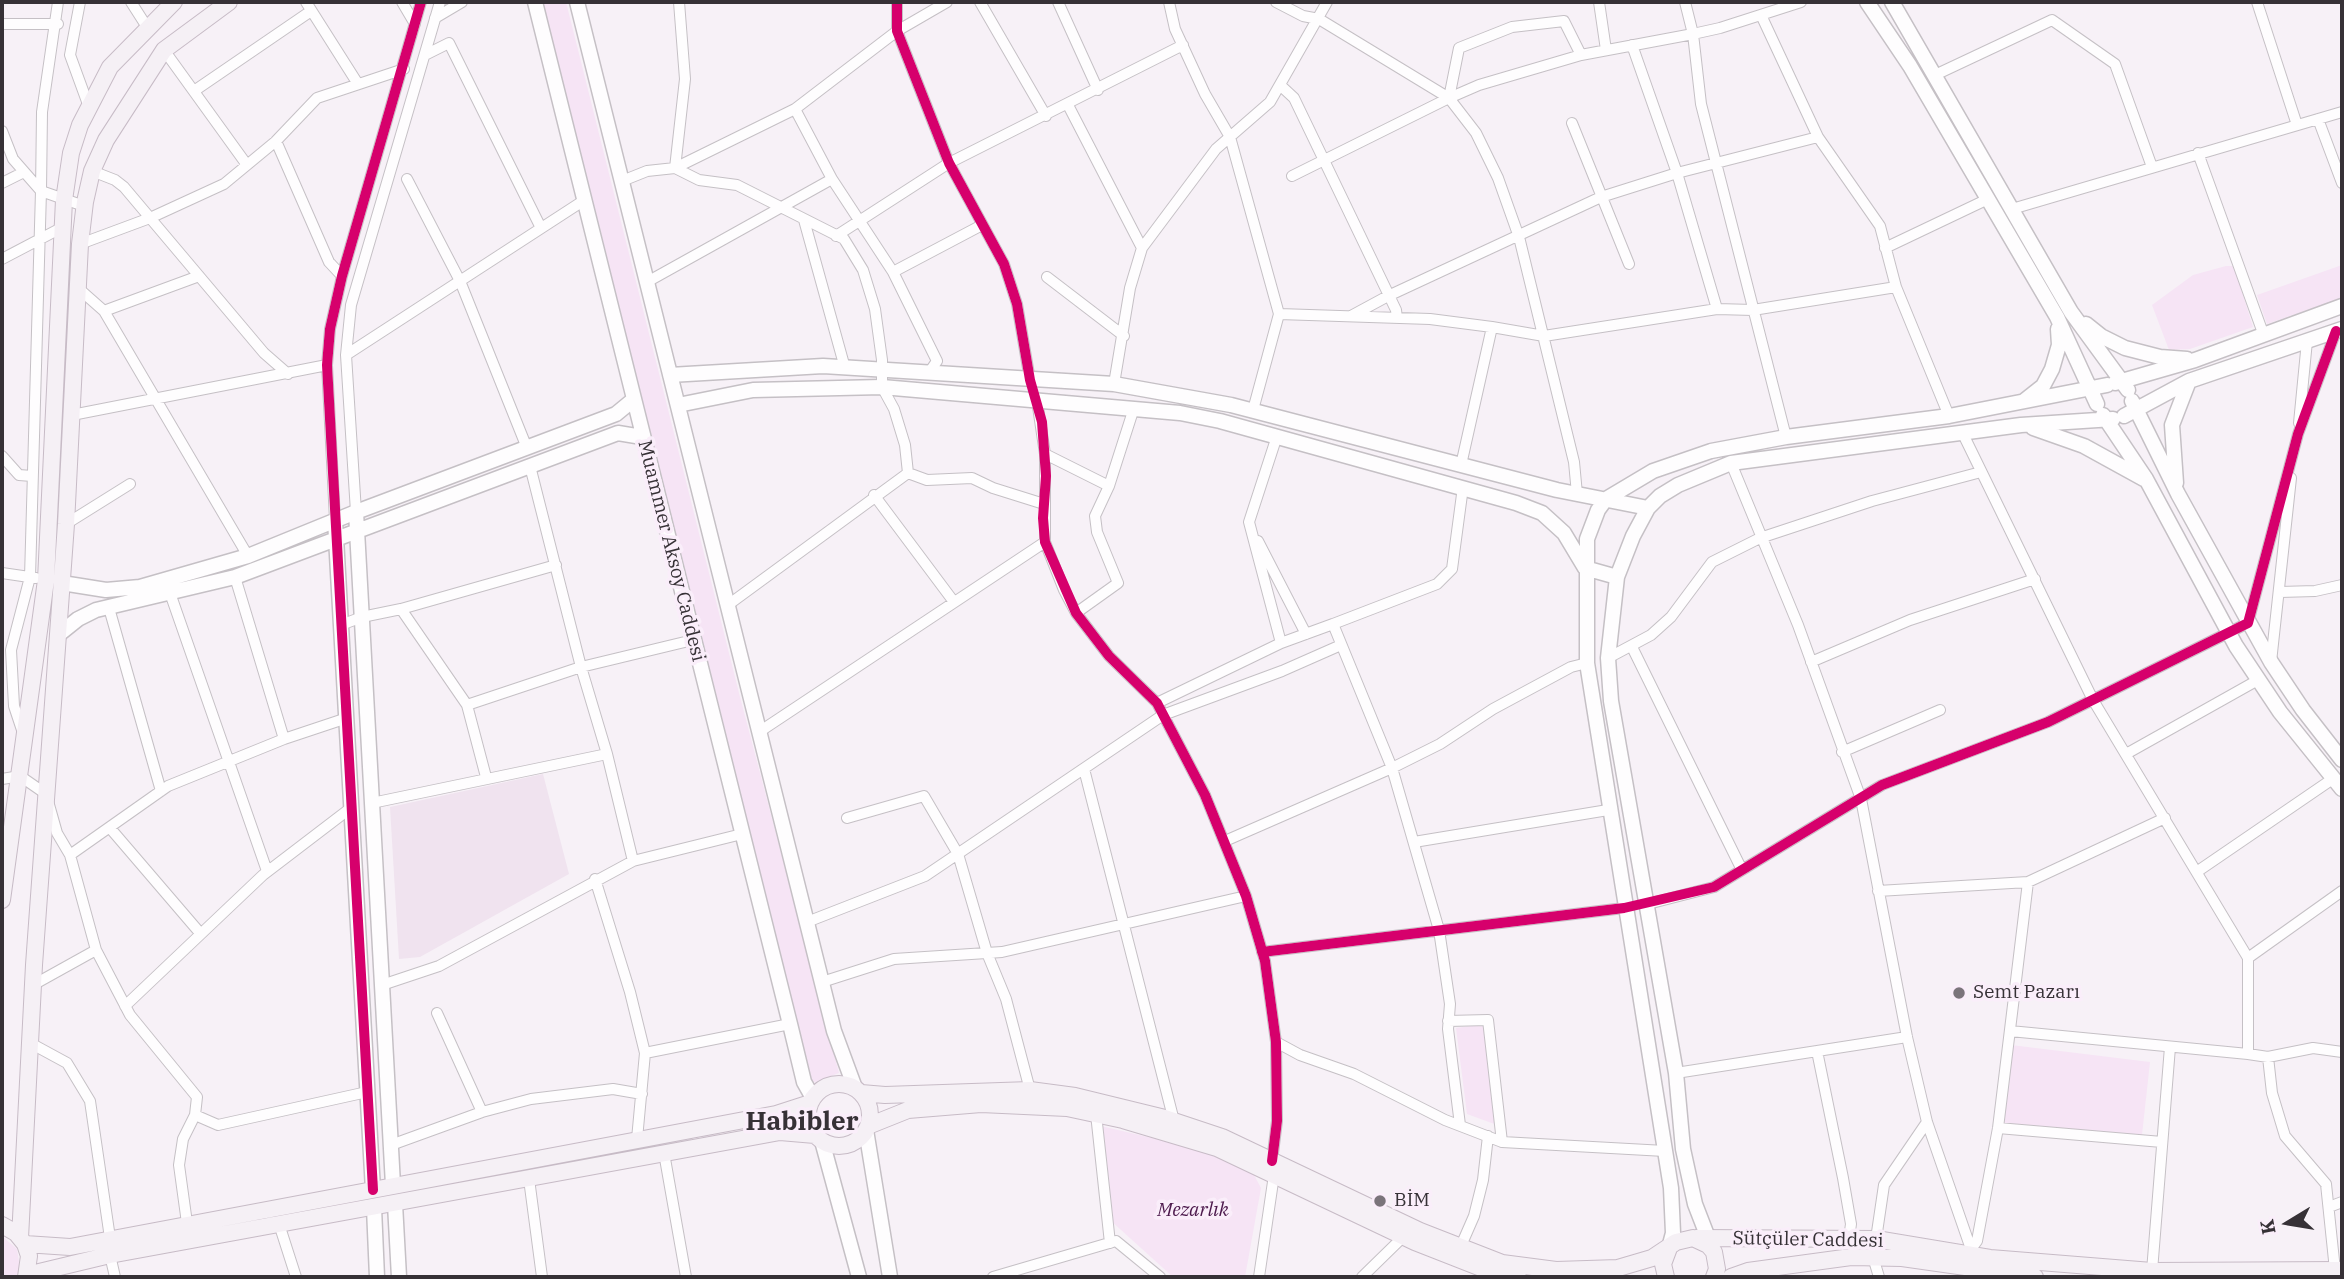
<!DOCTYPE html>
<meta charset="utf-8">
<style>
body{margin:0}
#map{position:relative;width:2344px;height:1279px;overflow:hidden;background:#f7f1f7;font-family:"IBM Plex Serif",serif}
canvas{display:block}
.frame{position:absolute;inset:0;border:4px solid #363136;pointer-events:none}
.north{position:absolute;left:2253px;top:1188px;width:70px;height:70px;-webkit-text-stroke:5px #faeefa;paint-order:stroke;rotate:259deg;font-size:19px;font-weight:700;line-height:28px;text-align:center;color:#363136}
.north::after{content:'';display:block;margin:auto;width:24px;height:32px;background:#363136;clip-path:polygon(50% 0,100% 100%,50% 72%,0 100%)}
</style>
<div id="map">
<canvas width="2344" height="1279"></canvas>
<div class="frame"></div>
<div class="north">K</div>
</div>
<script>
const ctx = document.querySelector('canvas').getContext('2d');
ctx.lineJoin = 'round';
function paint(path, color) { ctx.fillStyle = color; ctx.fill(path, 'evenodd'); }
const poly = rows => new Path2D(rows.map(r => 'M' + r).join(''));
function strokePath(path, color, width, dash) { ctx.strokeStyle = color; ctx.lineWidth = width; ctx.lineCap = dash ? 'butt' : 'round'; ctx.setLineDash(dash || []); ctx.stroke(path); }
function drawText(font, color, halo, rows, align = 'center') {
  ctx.font = font + ' "IBM Plex Serif",serif'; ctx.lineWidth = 7; ctx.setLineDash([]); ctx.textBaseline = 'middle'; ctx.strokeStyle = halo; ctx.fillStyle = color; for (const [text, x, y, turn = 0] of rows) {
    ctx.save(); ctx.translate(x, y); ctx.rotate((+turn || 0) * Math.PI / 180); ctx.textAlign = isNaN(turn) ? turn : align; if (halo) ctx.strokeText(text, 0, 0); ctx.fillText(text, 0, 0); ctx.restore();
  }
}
const built = poly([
 [543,774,569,874,420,957,399,959,390,807]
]);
const green = poly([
 [543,2,566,2,740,697,839,1073,812,1083],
 [2342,265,2342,298,2267,324,2257,295],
 [2226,266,2234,266,2253,327,2190,349,2169,350,2152,305,2193,275],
 [1486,1024,1497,1125,1467,1114,1456,1028],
 [2011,1045,2150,1062,2142,1135,2002,1123],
 [1101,1126,1216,1153,1253,1173,1261,1188,1245,1277,1173,1277,1110,1220],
 [2,1236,17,1249,20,1267,16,1277,2,1277]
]);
const street = poly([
 [58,2,42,112,41,191,84,206],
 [80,2,70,55,89,107],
 [131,2,147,27],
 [306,2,358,84],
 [402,2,415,24],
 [679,2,685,79,675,168,795,109,897,31,947,2],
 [897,2,897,31,949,163,1004,264,1017,304,1030,380],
 [980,2,1046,116],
 [1058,2,1098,90],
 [1169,2,1175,29,1205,94,1230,137,1279,314,1253,410],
 [1276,2,1303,16,1319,19,1449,98],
 [1599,2,1606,50],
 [2257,2,2297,125],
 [1761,15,1818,137,1880,226,1896,287,1949,416],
 [435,18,462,2],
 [2,24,58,24],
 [1632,45,1677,173,1717,309],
 [164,50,247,165],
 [425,55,449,43,541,228],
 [1935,75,2052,20,2115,64,2152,167],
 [1280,85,1294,98,1396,310,1397,318],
 [194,91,311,11],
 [1449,98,1479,85,1581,55,1693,34,1685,2],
 [1449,98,1459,48,1512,27,1564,21,1581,55],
 [1068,105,1142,248],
 [2318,119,2342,183],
 [1572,123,1629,264],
 [2,131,13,159,41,191,30,577,11,650,14,706,23,733],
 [276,141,329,262,342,276],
 [2198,153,2263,333],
 [92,171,115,180,124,187,264,353,288,374],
 [1292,176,1449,98,1476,133,1498,178,1519,237,1574,462,1577,494],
 [407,179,460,281,527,448],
 [832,179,893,272,937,361,928,374],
 [622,181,647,171,675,168,699,180,737,185,844,239,863,270,875,309,882,360,882,387,894,409,905,445,908,473,728,605],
 [2,183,24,172],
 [2012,209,2342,112],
 [804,220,845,368],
 [836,236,949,163,1183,45],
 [80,244,150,218,224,184,276,141,317,98,404,69],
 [1885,248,1988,199],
 [2,259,63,227],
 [893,272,982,225],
 [1047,277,1124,336],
 [647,282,832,179,795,109],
 [78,288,104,311,248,556],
 [104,311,199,276],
 [1279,314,1430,319,1492,327],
 [1351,316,1388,296,1601,197,1677,173,1818,137],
 [346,355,583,201],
 [1114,384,1130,288,1142,248,1216,149,1270,102,1327,2],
 [1037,400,1045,454,1045,542,1064,590,1076,613,1109,656,1157,703,1205,795,1246,896,1265,961,1276,1042,1277,1121,1272,1161],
 [72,415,327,365],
 [2299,423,2307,341],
 [1963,434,2093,700,2248,958,2248,1054,2268,1057,2313,1048,2342,1052],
 [1277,436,1249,522,1281,643],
 [1786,437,1701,104,1693,34,1720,28,1801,2],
 [1045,454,1109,486],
 [2,456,19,475,32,476],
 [1731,463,1798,625,1861,799,1907,1037,1927,1122,1971,1249,1971,1256],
 [1461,465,1492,327,1544,336,1717,309,1753,310,1896,287],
 [530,466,581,667,607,754,633,861],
 [908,473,927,480,972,478,993,488,1044,504],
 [874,495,954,602],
 [356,512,346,355,351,305,440,2],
 [335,520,327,365,330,329,342,276,421,2],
 [66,524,130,484],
 [1258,541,1306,634],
 [2,573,36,578],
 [235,577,284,739],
 [2280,592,2315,591,2342,585],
 [170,593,267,871],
 [109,608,161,791],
 [401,609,467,705,486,777],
 [1076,613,1118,583,1097,532,1095,516,1109,486,1134,408],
 [341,625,362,617,401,609,556,565],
 [1632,647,1742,870],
 [1608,658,1651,635,1671,617,1712,562,1760,538,1872,501,1981,472],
 [1811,662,1910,620,2035,579],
 [2271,662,2291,478],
 [1157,703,1281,643,1333,624],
 [467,705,581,667,693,640],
 [759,732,1045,542],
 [1842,752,1940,710],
 [2126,754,2258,680],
 [1084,769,1174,1121],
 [2,779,20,776,46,794,57,833,70,855,96,950,130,1015,197,1097,195,1115,183,1139,179,1165,187,1223],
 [372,803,607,754],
 [847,818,924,796,958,854,987,953,1006,999,1030,1090],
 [110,828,200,933],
 [1225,841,1392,768,1440,744,1493,709,1571,667,1587,663],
 [1414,842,1608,810],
 [70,855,168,786,284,739,347,718],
 [2198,871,2334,778],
 [595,879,630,992,645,1053,637,1139],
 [1878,891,2028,882,2165,818],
 [1644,905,1714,887,1882,785,2048,722,2248,623,2298,434,2336,331],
 [807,922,925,876,1163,715,1282,671,1341,645],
 [1262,952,1624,908],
 [2248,958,2342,891],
 [822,982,894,959,1002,952,1246,896],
 [33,985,96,950],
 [382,985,439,966,633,861,742,834],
 [125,1006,263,875,352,807],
 [437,1013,482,1112],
 [1448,1021,1488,1020,1502,1142],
 [2010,1031,2248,1054],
 [1276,1042,1300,1055,1354,1074,1445,1120,1502,1142,1665,1151],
 [32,1044,67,1063,90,1101,110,1238],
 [1817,1051,1843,1178,1851,1224,1849,1238],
 [645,1053,790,1024],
 [2268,1057,2272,1093,2285,1136,2326,1184,2335,1270],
 [1676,1073,1907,1037],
 [1096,1114,1110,1243],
 [195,1115,218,1125,367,1092],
 [1460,1125,1448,1029,1450,1004,1439,930,1392,768,1333,624,1437,584,1452,569,1463,487],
 [1998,1128,2162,1142],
 [391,1145,482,1112,531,1099,613,1089,642,1094],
 [664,1153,686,1277],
 [529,1179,542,1277],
 [2329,1207,2342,1202],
 [279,1224,296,1277],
 [1876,1239,1884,1185,1927,1122],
 [1460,1248,1474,1216,1483,1180,1488,1136],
 [1971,1249,1977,1241,1998,1128,2028,882],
 [110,1255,115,1277],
 [1873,1257,1879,1277],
 [2152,1271,2170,1047],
 [993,1277,1116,1241,1160,1277],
 [1259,1277,1274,1175],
 [1362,1277,1404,1236]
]);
const secondary = poly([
 [535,2,790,1024,804,1082,813,1098],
 [577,2,834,1031,855,1088],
 [1867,2,1910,66,2057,317,2097,404],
 [1892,2,2071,312,2128,390],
 [2086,324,2101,336,2125,348,2160,357,2187,359],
 [670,375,823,366,1114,384,1231,405,1557,490,1648,508],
 [2115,383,2195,360,2342,306],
 [2024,401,2043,386,2052,369,2059,345,2058,329],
 [2132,401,2178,494,2271,662,2303,710,2342,760],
 [678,405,753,390,882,387,1180,413,1220,421,1516,503,1542,513,1564,533,1585,568,1617,577],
 [2103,415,2146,479,2236,646,2280,712,2342,789],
 [2124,416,2189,381,2342,329],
 [2033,428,2084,446,2144,479],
 [2176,483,2172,425,2189,381],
 [356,512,393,1185],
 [335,520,373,1190],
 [62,583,106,590,140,587,248,556,356,512,616,414,633,400],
 [58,635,78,619,96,610,235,577,618,433,642,437],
 [866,1130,890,1277],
 [822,1141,859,1277],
 [395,1204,399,1277],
 [374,1208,377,1277],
 [1669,1248,1673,1233,1671,1188,1587,663,1587,539,1598,510,1606,499,1653,471,1711,451,1786,437,1949,416,2107,385],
 [1712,1248,1695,1204,1683,1149,1676,1073,1611,701,1608,658,1617,577,1633,536,1648,508,1660,496,1678,485,1731,463,2021,425,2113,419]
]);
const primary = poly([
 [2,900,46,580,64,200,71,153,80,125,110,67,174,2],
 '808 1115a31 31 0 1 1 62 0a31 31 0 1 1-62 0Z',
 [861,1093,885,1095,1030,1090,1075,1096,1165,1118,1222,1137,1420,1231,1502,1263,1556,1270,1618,1268,1652,1258,1676,1242,1693,1238,1708,1245,1714,1252,1717,1269,1714,1277],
 [868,1126,908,1110,981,1104,1067,1108,1123,1120,1217,1148,1415,1242,1499,1275,1518,1277],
 [2,1225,16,1233,25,1244,29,1256,26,1277],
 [20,1238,34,965,66,524,80,244,85,202,92,171,106,140,164,50,229,2],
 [1696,1238,1876,1239,1990,1258,2152,1271,2342,1270],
 [25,1244,70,1247,776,1114,810,1103],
 [32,1277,39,1272,110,1255,780,1132,815,1135],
 [1666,1277,1663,1264,1669,1248],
 [1731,1277,1748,1271,1851,1257,1902,1258,2035,1277]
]);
const cycleway = poly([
 [897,2,897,31,949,163,1004,264,1017,304,1030,380,1042,422,1046,476,1043,518,1045,542,1076,613,1109,656,1157,703,1205,795,1246,896,1265,961,1276,1042,1277,1121,1272,1161],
 [1262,952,1624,908,1714,887,1882,785,2048,722,2248,623,2298,434,2336,331],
 [373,1190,327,365,330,329,342,276,421,2]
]);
const markers = [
 [1959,993,7,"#7a747a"],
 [1380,1201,7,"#7a747a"]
];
const streetNames = [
 ["Muammer Aksoy Caddesi",671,551,76],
 ["Sütçüler Caddesi",1808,1240,1]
];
const poiNames = [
 ["Semt Pazarı",1973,993],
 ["BİM",1394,1201]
];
const parkNames = [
 ["Mezarlık",1193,1211]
];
const districtNames = [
 ["Habibler",802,1122]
];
paint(built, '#f0e3ef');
paint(green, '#f6e4f5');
strokePath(street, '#c5c0c5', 12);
strokePath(secondary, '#c5c0c5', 17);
strokePath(primary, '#c7bbc6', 18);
strokePath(street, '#fefdfe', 10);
strokePath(secondary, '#fefdfe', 14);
strokePath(primary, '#f5f0f5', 16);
strokePath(cycleway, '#d6006c', 10);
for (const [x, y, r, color] of markers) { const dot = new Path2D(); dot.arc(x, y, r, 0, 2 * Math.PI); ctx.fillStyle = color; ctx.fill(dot); strokePath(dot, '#faeefa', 2.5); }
drawText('19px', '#363136', '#faeefa', streetNames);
drawText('19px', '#363136', '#faeefa', poiNames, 'left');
drawText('italic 19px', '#4c194c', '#faeefa', parkNames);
drawText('bold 26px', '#363136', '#faeefa', districtNames);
</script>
